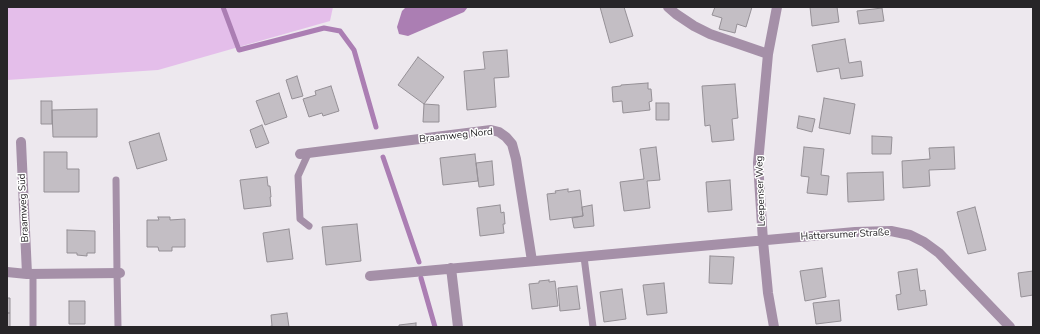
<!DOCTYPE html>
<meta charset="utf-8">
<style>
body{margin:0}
#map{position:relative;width:1040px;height:334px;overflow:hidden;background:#ede8ee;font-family:"Nunito Sans",sans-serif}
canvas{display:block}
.frame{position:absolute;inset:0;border:8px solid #272528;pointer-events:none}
</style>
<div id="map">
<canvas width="1040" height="334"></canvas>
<div class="frame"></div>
</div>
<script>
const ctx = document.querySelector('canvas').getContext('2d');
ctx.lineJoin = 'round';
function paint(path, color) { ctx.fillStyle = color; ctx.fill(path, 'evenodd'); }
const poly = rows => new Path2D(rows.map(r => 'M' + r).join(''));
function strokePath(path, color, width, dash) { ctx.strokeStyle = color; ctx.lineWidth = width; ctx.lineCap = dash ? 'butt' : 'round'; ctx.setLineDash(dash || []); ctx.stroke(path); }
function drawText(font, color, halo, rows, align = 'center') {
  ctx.font = font + ' "Nunito Sans",sans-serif'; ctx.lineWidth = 3; ctx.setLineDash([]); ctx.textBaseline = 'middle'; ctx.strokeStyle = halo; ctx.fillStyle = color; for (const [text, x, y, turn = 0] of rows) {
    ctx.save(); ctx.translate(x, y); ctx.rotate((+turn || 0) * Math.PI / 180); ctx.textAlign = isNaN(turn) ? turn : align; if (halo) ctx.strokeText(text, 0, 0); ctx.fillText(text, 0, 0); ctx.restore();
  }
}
const green = poly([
 [7,7,333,7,330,21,158,70,7,80]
]);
const water = poly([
 [406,7,468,7,464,12,408,36,399,34,397,27,402,11]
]);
const stream = poly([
 [223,7,239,50,324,28,340,31,354,50,376,127],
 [383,157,419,262],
 [421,278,435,327]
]);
const building = poly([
 [600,7,624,7,633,36,610,43,600,7],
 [715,7,752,7,746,27,737,24,735,33,719,29,722,18,712,15,715,7],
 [810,7,837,7,839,22,812,26,810,7],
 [882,8,884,21,859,24,857,11,882,8],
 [845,39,849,63,861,61,863,76,841,79,839,68,817,72,812,45,845,39],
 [507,50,509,77,494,78,496,107,467,110,464,71,485,69,483,52,507,50],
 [418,57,444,77,424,104,398,85,418,57],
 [297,76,303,96,292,99,286,80,297,76],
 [648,83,648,89,651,89,652,101,649,102,650,110,623,113,622,101,613,102,612,87,621,86,621,85,648,83],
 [735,84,738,118,732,119,734,140,712,142,710,125,705,126,702,86,735,84],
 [331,86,339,111,323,116,322,113,309,117,303,99,316,95,315,91,331,86],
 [279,93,287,117,265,125,256,101,279,93],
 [824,98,855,104,850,134,819,128,824,98],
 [41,101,52,101,52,124,41,124,41,101],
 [656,103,669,103,669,120,656,120,656,103],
 [424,104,439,105,439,122,423,122,424,104],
 [97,109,97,137,53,137,52,110,97,109],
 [799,116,815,119,812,132,797,128,799,116],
 [262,125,269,143,256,148,250,130,262,125],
 [159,133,167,160,137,169,129,142,159,133],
 [872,136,892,137,891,154,872,154,872,136],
 [656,147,660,180,647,181,650,208,624,211,620,182,644,179,640,149,656,147],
 [804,147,824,149,821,175,829,176,827,195,807,193,809,177,801,176,804,147],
 [954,147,955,169,929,170,930,186,903,188,902,161,930,159,929,148,954,147],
 [44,152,67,152,67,169,79,169,79,192,44,192,44,152],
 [475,154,478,181,443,185,440,158,475,154],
 [492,161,494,185,479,187,476,163,492,161],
 [883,172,884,200,848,202,847,173,883,172],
 [267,177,268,186,270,186,271,197,270,197,271,206,244,209,240,180,267,177],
 [730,180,732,210,708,212,706,182,730,180],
 [568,189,568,192,580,190,583,216,550,220,547,194,556,193,555,191,568,189],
 [500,205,501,213,504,212,505,224,503,224,504,233,480,236,477,208,500,205],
 [592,205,594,226,574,228,572,218,583,216,582,207,592,205],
 [975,207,986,250,968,254,957,212,975,207],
 [158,217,170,217,170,220,185,219,185,247,172,247,172,251,159,251,158,247,147,247,147,220,159,220,158,217],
 [357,224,361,261,326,265,322,227,357,224],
 [289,229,293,259,267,262,263,233,289,229],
 [67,230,95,231,95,253,87,253,87,256,77,255,77,253,67,253,67,230],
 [710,256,734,257,732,284,709,283,710,256],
 [822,268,826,297,805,301,800,271,822,268],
 [917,269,920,291,925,290,927,305,898,310,896,295,901,294,898,272,917,269],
 [1033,271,1033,295,1021,297,1018,273,1033,271],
 [549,280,549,282,555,281,558,306,532,309,529,284,539,283,539,281,549,280],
 [664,283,667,313,647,315,643,285,664,283],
 [577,286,580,309,560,311,558,288,577,286],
 [622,289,626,319,604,322,600,292,622,289],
 [7,298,10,298,10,313,7,313,7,298],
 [839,300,841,321,816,324,813,303,839,300],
 [69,301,85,301,85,324,69,324,69,301],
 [7,313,10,313,10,327,7,327,7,313],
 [287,313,289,327,267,327,272,326,271,315,287,313],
 [416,323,416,327,399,327,399,325,416,323]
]);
const lane = poly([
 [308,154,298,176,300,219,309,226],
 [116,180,117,273,118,327],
 [584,257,593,327],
 [33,327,33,274]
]);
const street = poly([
 [668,7,676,14,694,26,710,34,768,54],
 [21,142,27,274],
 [300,154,491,130,499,132,506,137,512,144,516,159,532,261],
 [451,268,458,327],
 [7,272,27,274,120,273],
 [370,276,855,232,891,231,910,235,924,242,939,253,1010,327],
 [774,327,768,293,763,241,758,163,768,54,777,7]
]);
const streetNames = [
 ["Braamweg Nord",456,136,-6],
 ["Leepenser Weg",761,191,-92],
 ["Braamweg Süd",24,208,-93],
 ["Hattersumer Straße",845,235,-3]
];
paint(green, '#e4beea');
paint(water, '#ab7eb3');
strokePath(stream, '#ab7eb3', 5);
paint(building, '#c3bec4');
strokePath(building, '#959096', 1);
strokePath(lane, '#a590a8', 7);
strokePath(street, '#a590a8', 10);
drawText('10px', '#272528', '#fff', streetNames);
</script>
